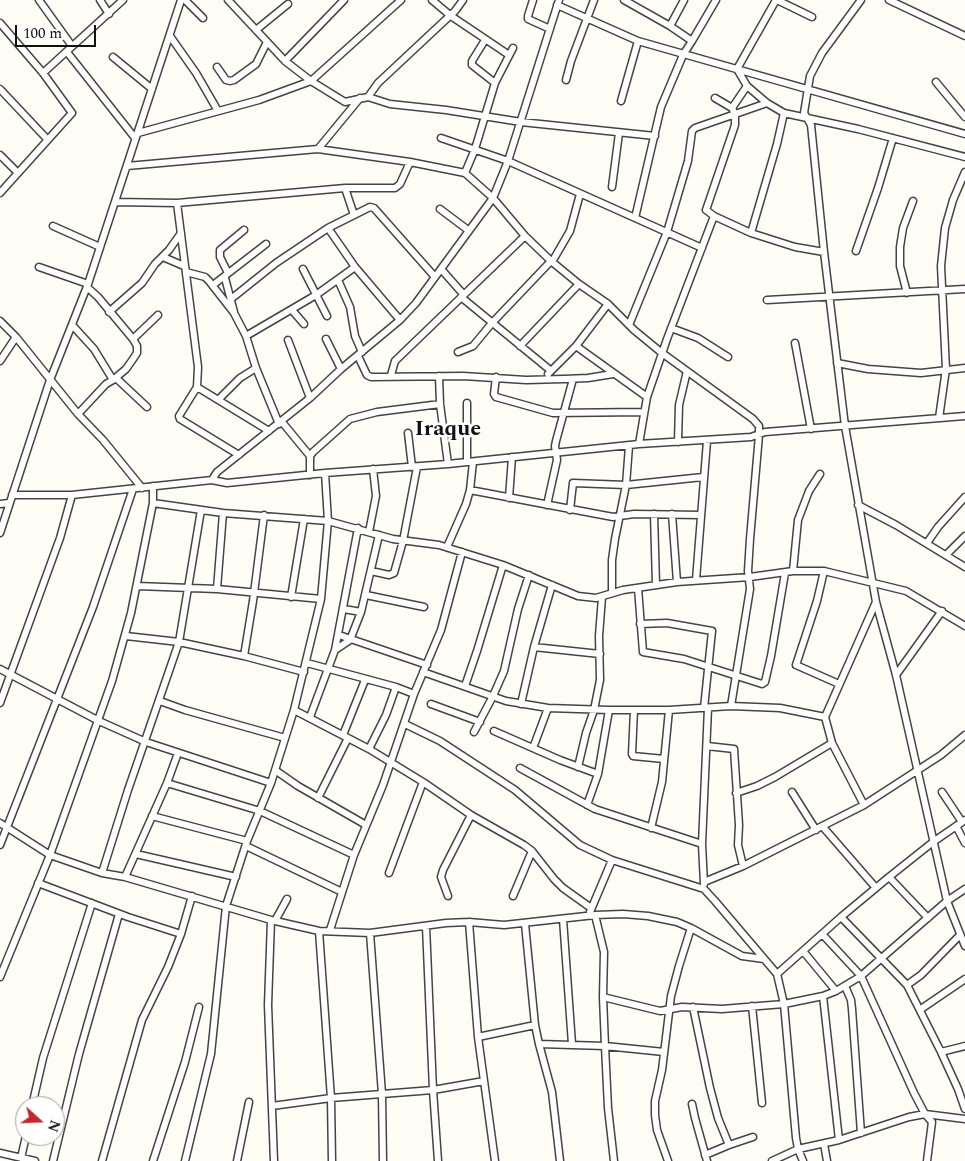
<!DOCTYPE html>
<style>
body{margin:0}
#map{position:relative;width:965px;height:1161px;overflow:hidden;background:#fffdf5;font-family:Spectral,serif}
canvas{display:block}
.north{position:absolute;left:15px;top:1096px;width:50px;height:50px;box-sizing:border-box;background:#fff;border:1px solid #a0a0a0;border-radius:50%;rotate:110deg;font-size:14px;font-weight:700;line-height:20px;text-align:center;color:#111}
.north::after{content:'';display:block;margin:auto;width:18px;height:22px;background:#c4262e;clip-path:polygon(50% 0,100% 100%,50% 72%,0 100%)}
.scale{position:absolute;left:15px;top:25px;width:81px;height:22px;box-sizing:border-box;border:2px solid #111;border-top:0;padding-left:6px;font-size:15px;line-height:18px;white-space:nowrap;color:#111;-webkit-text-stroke:4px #fff;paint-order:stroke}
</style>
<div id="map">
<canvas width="965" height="1161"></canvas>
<div class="north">N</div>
<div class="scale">100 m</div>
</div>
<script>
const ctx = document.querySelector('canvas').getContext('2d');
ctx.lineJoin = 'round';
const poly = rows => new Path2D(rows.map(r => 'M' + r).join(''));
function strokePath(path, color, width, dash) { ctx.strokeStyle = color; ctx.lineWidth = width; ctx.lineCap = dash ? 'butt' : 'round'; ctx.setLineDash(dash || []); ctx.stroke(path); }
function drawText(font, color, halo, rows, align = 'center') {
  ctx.font = font + ' Spectral,serif'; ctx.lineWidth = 5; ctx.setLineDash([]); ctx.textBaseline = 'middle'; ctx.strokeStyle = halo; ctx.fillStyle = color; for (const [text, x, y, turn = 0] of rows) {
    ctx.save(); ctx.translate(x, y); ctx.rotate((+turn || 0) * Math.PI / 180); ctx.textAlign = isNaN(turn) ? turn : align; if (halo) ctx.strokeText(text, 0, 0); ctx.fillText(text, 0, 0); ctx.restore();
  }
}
const minor = poly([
 [39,0,72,46],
 [100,0,109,14],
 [185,0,203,18],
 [228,0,285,61,311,81,345,102,368,97,390,104,446,110,521,122,655,136],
 [432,0,451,16,509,55],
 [533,0,528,16,528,19,550,29],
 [624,0,670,26,692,41,683,55,661,107,635,218],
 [776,0,737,69,747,86,767,103,784,113,858,129,965,157],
 [777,0,812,17],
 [861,0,822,53,810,76,804,113,811,125,824,252,845,426,876,602,896,675,947,901,965,946],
 [889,0,965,36],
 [557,5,638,41,965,134],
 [0,23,43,73,72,113,0,193],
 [670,26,684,0],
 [256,30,288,4],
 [170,36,196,73,218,111],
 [485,40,472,61,472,65,495,83],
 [692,41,716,0],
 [67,52,135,138],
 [113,57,152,89],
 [285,61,344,0],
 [217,67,226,80,230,81,234,80,256,64,267,42],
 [43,73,123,0],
 [566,80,571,61,594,0],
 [936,82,965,117],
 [0,89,47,139],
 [368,97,378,83,455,11,463,0],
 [715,98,732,108,735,114,735,125,706,210,714,216,751,233,795,247,824,252],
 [621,101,638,41],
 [732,108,747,86],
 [138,133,259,100,311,81,401,0],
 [441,138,508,161,702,248],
 [318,149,360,98],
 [0,155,17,172],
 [127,166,318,149,410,162,465,173,493,198,525,236,551,261,579,284,608,304,634,330,662,353,753,419,759,426,759,435,750,539,748,571,750,589,731,706],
 [465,173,475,149,495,83,513,48],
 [612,187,619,133],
 [345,188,354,215],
 [115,202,177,203,345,188,395,188,400,184,410,162],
 [177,203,198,367,197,387,269,431],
 [440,209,468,230],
 [53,226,100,247],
 [328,228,355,267,400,320],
 [751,233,777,144,784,113],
 [856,251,878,188,893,138],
 [163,257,184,266],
 [552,262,570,231,580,194],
 [39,267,88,284],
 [303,269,327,316],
 [441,269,464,295],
 [186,272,205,277,209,281,234,313,246,336,256,368,279,424],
 [228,273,220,257,220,250,244,230],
 [225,278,234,312],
 [338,280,350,307,355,336,362,352],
 [213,285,266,244],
 [87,287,98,297,133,339,137,346,137,353,133,359,126,369,113,380],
 [907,293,900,266,900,247,903,228,913,201],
 [461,297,550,370],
 [231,299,276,263,328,228,370,207,374,208,435,277],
 [767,300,965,289],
 [292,310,304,324],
 [109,312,142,283,155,264,169,250,181,233],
 [0,321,16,337,78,414,103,440,142,488],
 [629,325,667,232,688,161,692,131,695,128,767,103],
 [73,326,94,349,113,380,106,384,78,414],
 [671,328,698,338,728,357],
 [246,336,316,295,355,267],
 [133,339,158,315],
 [326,339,341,369],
 [288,340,310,398],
 [795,343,811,429],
 [520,346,579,284],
 [576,346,647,397],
 [458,352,473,346,492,323,551,261],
 [358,356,367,375,371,377,463,376,526,380,564,379,588,378,613,374],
 [0,361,16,337],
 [837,363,868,369,921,373,965,368],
 [548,374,576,346,608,304],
 [391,375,395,361,525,236],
 [439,376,440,404,448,464],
 [496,377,494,394,496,397,553,413,643,412],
 [116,378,147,407],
 [197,387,179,416,180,419,239,455],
 [219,399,240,378,256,368],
 [939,418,946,369,941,266,945,228,953,200,965,172],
 [282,422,310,456],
 [408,433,412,467],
 [678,442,679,405,687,371],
 [639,444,647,397,667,339,714,216],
 [467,462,467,403],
 [310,475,310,456,313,452,350,419,377,412,440,404],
 [212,480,217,472,310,398,341,369,400,320,416,303,493,198,508,161,559,0],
 [470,490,613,517,634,514,700,515],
 [12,495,72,495,212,480,227,483,325,473,448,464,639,444,751,437,765,432,965,416],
 [509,498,512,457],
 [153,503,223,513,328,521,393,539,439,545,503,565,578,596,596,598,623,590,677,582,750,577,793,571,824,571,906,591,965,626],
 [0,504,9,503],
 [547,505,557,460,555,446,556,441,573,379],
 [858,505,896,525,965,567],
 [570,510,573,483,626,485,703,477],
 [654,514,656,585],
 [672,514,677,582],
 [369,532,376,496,373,469],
 [0,533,50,380,88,284,181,0],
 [927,543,938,527,965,497],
 [447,547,466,504,470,490,473,462],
 [946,555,965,536],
 [371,571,389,575,394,573,403,541,417,467],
 [793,571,798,520,809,491,820,474],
 [824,571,817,601,796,665,839,684],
 [696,580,707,441],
 [137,586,217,589,321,599],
 [638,588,643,652,684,659,762,684,765,682,771,656,785,573],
 [217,589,223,513],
 [612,593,612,560,615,539,626,485,629,446],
 [366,595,424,607],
 [291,597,304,519],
 [344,609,361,612],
 [640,624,667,623,712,631,704,708],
 [339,635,427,665],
 [126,636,179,642,244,656,304,672],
 [534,647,600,654],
 [335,650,350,640,361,612,379,535],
 [244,656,253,601,264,515],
 [307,663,396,687,414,694],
 [0,669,99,721,146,742,271,783],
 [423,672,506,701,548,708,609,710,669,710,731,706,780,708,825,717],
 [896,675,942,611],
 [465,686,477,651,503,565],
 [160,701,185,710,285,738],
 [0,703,60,538,72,495],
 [431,704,480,722],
 [521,704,534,647,552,585],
 [294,710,369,749,423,782,471,815,524,845,532,851,554,879,563,888,591,908],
 [634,710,632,754,633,756,664,759],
 [310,717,335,650,358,528],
 [405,724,440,741,515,790,580,845,612,860,704,889,715,901,777,974,784,1004,796,1138,798,1149,803,1161],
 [494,731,560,760,598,774],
 [474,732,493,696,504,671,518,609,529,575],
 [343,735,365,680],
 [707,746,734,749,739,825,738,845,743,866],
 [533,748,548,708],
 [369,749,386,715,396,687],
 [578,767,586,733,594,710,600,680,599,636,602,597],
 [520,768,595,809,702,844],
 [275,770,298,786,366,825],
 [167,783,260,811,354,855],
 [792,792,816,830],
 [942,792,962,822],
 [736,793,757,786,775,777,832,743],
 [318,798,348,738],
 [587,805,598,774,609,710],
 [864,805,832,743,825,717,876,602],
 [152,816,247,841],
 [0,823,50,855,102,873,125,877,271,920,319,931,370,933,446,923,469,922,504,925,595,915,623,914,648,916,677,922,691,928,742,956,764,959],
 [956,826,965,843],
 [823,827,876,888],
 [651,828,662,782,669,710],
 [0,845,93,607,133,489],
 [246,846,342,892],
 [136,854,236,877],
 [102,873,128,790,179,642,201,510],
 [389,873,423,782],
 [125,877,167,783,178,753],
 [889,877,928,918],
 [704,882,743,866,864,805,941,755,965,735],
 [38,883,128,917,181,934],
 [704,884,702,844,708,708],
 [448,896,441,877,443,870,471,815],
 [513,896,532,851],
 [590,912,612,860],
 [595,915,604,952,603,997,605,1046,664,1052],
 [841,917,907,985,941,1052,958,1089,965,1109],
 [563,919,572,1044],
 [271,920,268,1005,274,1161],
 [275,921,287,899],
 [469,922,478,1037,495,1161],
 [525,924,535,1025,539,1044,552,1092,560,1161],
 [426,926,433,1090,438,1161],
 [330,930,354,855,383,785,414,694,441,630,462,552],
 [319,931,331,1098,332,1161],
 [370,933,382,1094,383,1161],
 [823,935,861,976,914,1093,925,1114,932,1122,927,1161],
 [803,951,836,991],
 [777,974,841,917,889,877,933,842,965,820],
 [0,977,50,855,112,681,131,613,153,503,153,486],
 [907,985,921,975,960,935],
 [845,986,851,1000,852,1009,861,1133],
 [823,996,839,1140],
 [603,997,660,1011,682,1007,722,1009,784,1004,823,996,836,991,861,976,947,901,965,889],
 [752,1006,762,1103],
 [693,1007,710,1088,718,1118,729,1145,753,1137],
 [921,1009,965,979],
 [478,1037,535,1025],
 [539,1044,605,1046,608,1108,614,1161],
 [941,1052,965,1046],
 [692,1104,695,1118,707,1161],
 [32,1106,43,1058,92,903],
 [272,1106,331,1098,433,1090,484,1081],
 [824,1144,827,1161],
 [0,1153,35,1161],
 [705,1155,729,1145],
 [21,1158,26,1136],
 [53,1161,79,1054,119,914],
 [102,1161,142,1020,168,967,181,934,192,896],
 [153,1161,185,1062,199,1007],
 [185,1161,211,1054,226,906,247,841,271,783,294,710,321,599,328,521,325,473],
 [237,1161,249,1102],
 [668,1161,657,1130,655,1115,655,1101,662,1070,671,996,679,966,691,928],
 [772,1161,798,1149,839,1140,909,1117,925,1114,965,1119]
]);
const districtNames = [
 ["Iraque",448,431]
];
strokePath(minor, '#444', 9);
strokePath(minor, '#fff', 6);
drawText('bold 22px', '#111', '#fff', districtNames);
</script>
